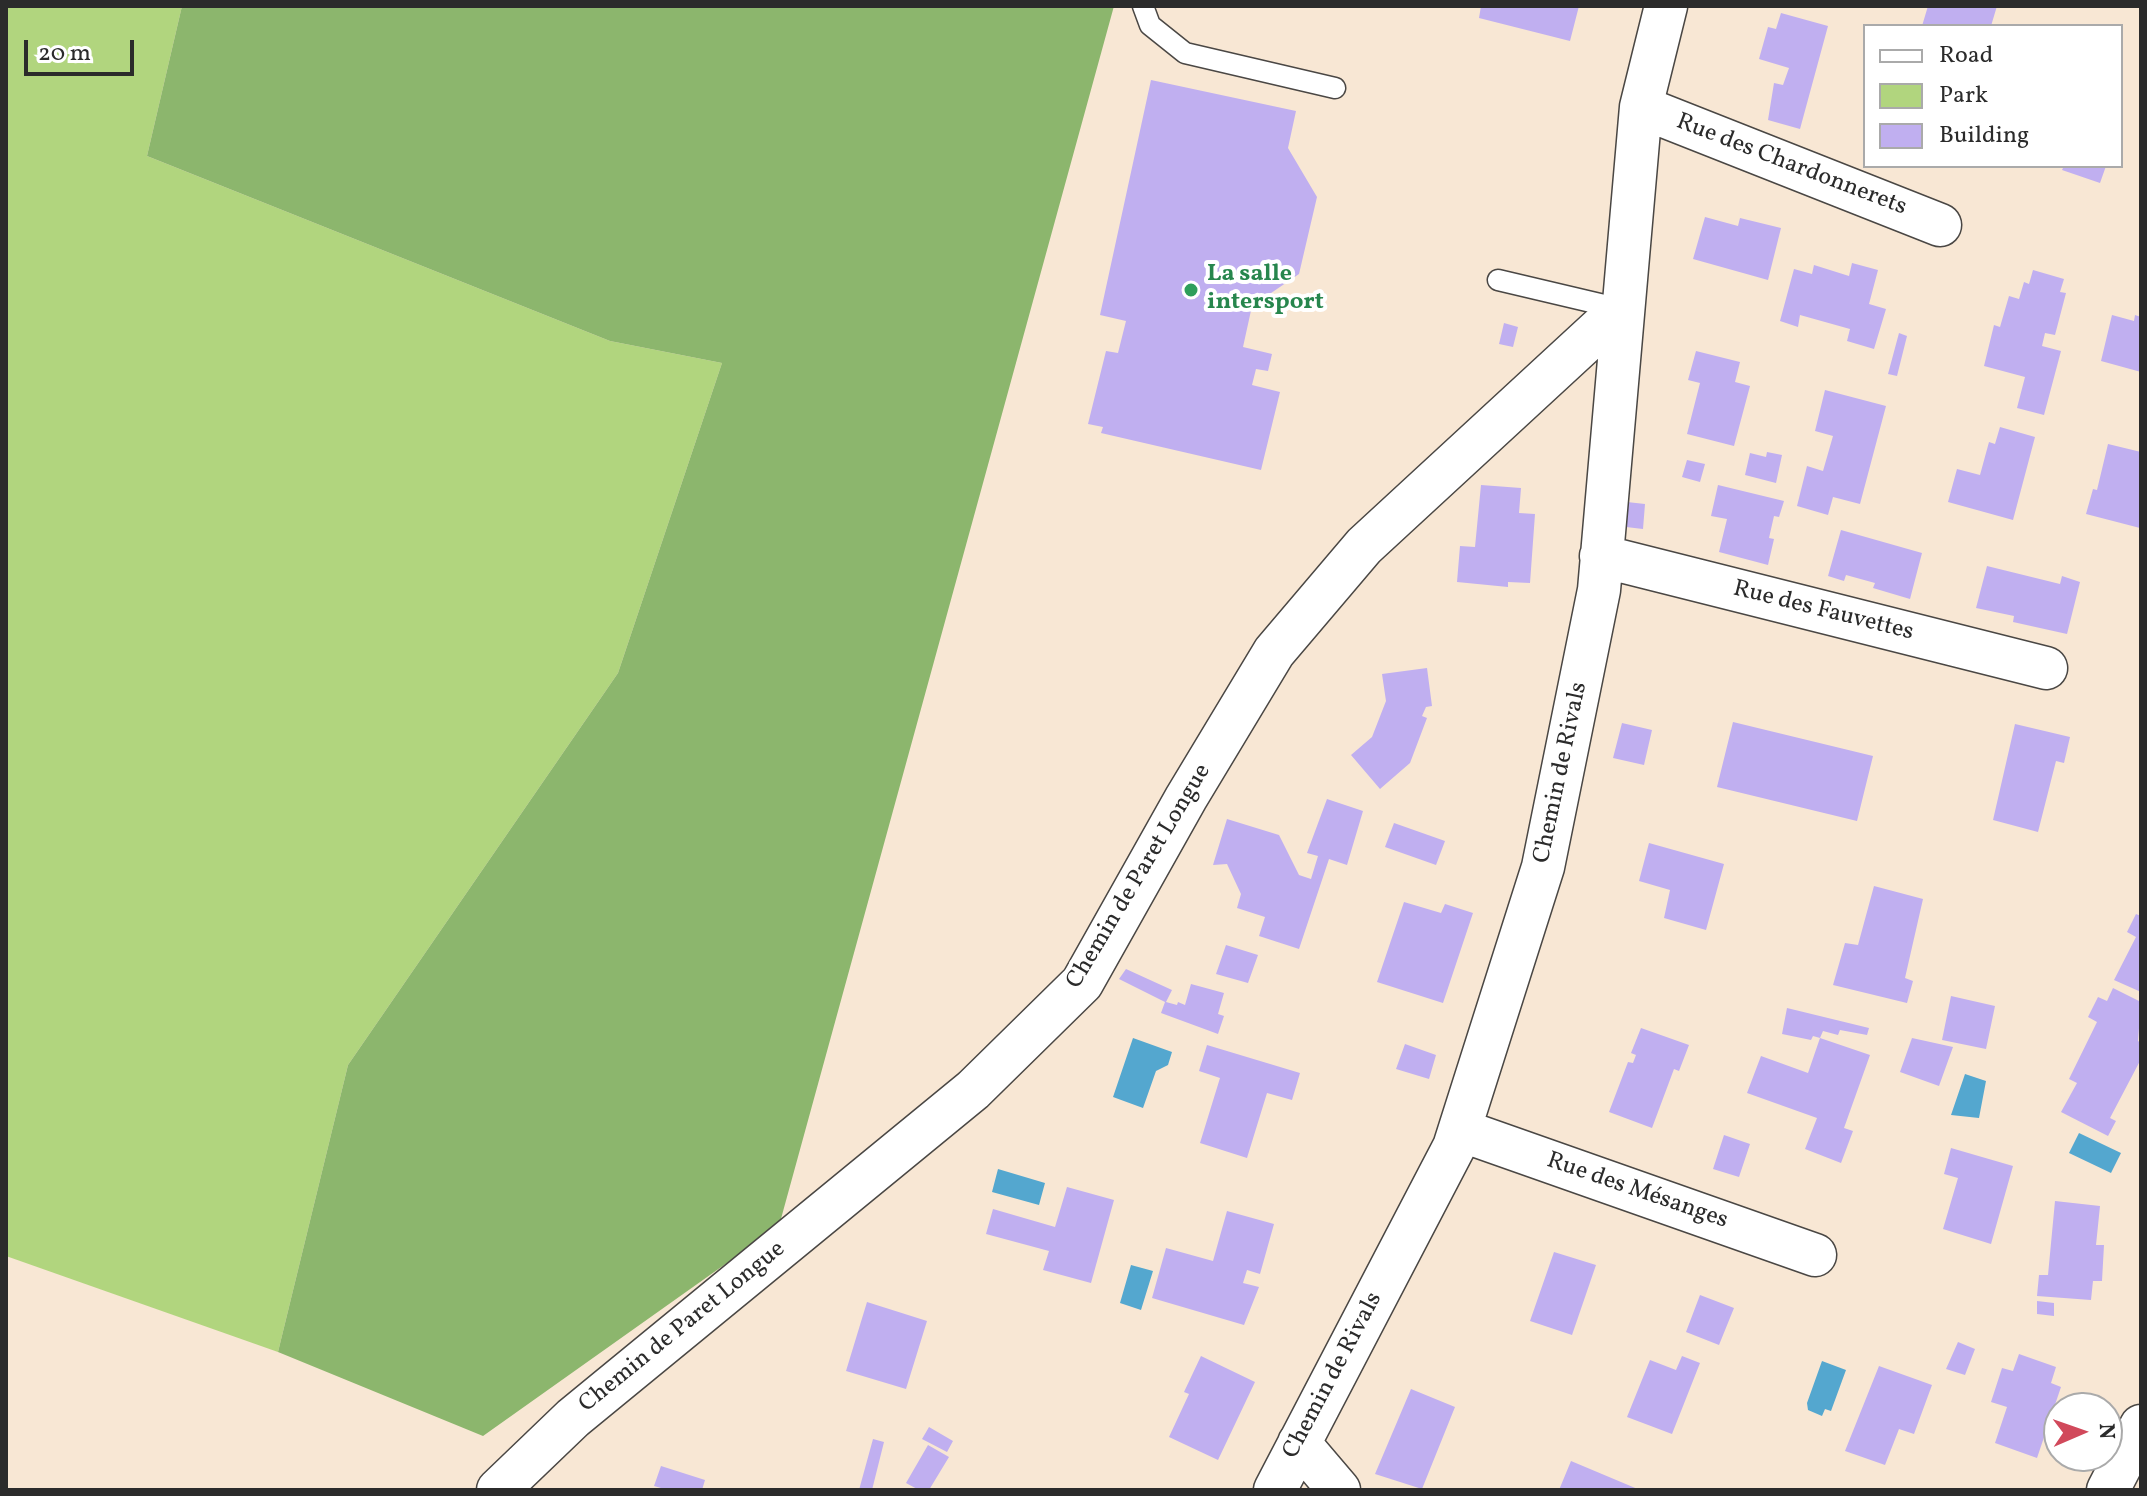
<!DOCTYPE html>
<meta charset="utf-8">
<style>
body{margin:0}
#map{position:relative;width:2147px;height:1496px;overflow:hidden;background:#f8e7d4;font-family:Vollkorn,serif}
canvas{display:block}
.frame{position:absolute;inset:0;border:8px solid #2b2b2b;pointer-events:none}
.legend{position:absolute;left:1863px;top:24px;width:260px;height:144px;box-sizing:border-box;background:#fff;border:2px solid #aaa;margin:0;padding:10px 14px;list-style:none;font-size:24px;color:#2b2b2b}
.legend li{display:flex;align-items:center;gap:16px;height:40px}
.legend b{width:40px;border:2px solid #aaa}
.north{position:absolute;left:2043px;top:1392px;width:80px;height:80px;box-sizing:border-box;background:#fff;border:2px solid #aaa;border-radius:50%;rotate:88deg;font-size:22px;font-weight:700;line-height:32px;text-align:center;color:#2b2b2b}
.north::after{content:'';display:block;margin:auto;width:28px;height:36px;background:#d1495b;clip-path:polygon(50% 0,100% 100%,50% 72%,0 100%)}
.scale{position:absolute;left:24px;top:40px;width:110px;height:36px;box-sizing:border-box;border:4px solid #2b2b2b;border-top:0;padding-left:10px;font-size:24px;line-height:28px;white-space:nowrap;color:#2b2b2b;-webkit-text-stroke:6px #fff;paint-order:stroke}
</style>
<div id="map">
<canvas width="2147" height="1496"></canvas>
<div class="frame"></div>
<ul class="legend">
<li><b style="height:10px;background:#fff"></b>Road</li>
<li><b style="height:22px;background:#b1d57e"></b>Park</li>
<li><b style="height:22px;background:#c0aff0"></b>Building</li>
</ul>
<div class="north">N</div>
<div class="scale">20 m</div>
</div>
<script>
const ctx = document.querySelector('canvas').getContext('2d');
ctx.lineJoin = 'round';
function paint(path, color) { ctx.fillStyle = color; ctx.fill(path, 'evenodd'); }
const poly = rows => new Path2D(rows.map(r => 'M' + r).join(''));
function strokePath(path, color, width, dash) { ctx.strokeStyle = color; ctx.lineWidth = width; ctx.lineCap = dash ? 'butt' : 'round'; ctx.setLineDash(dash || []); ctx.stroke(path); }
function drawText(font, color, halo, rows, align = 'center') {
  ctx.font = font + ' Vollkorn,serif'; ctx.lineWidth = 8; ctx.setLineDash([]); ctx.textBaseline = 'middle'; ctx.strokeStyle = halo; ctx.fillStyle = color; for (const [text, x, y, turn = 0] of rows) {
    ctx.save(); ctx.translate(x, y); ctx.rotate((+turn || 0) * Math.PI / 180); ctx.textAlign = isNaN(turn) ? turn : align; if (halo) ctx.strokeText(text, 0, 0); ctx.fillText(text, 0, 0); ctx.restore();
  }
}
const green = poly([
 [6,6,182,6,147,156,610,341,722,363,618,673,348,1065,278,1352,6,1256]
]);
const forest = poly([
 [182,6,1114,6,779,1226,483,1436,278,1352,348,1065,618,673,722,363,610,341,147,156]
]);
const water = poly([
 [1133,1038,1172,1052,1168,1065,1156,1071,1143,1108,1113,1097],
 [1965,1074,1986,1081,1979,1118,1951,1115],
 [2079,1133,2121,1153,2111,1173,2069,1153],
 [998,1169,1045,1183,1039,1205,992,1192],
 [1131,1265,1153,1271,1141,1310,1120,1303],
 [1822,1361,1846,1370,1831,1411,1825,1409,1822,1416,1808,1410,1807,1403]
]);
const building = poly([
 [1481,6,1579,6,1570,41,1479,18],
 [1928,6,1997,6,1991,26,1922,26],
 [1781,13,1828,26,1800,129,1768,120,1774,83,1783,85,1789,68,1759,59,1768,27,1776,29],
 [1151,80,1296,111,1288,148,1317,197,1299,274,1252,306,1243,347,1272,354,1268,371,1256,369,1252,385,1280,392,1261,470,1101,433,1103,427,1088,424,1106,351,1118,353,1126,321,1100,315],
 [2064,166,2106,166,2100,183,2062,170],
 [1705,217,1738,226,1740,218,1781,228,1768,280,1693,259],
 [1852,263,1878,270,1869,304,1886,309,1874,349,1847,341,1850,329,1800,315,1798,327,1780,321,1794,269,1812,274,1814,265,1849,276],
 [2033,270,2064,279,2060,292,2066,293,2055,335,2045,333,2042,346,2061,351,2044,415,2017,408,2025,377,1984,366,1994,325,2000,327,2009,296,2019,299,2024,282,2029,284],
 [2112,315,2134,321,2135,315,2141,317,2141,372,2101,361],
 [1504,323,1518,327,1513,347,1499,344],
 [1899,333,1907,336,1897,376,1888,374],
 [1696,351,1740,362,1735,382,1750,386,1734,446,1687,434,1700,383,1688,380],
 [1825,390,1886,406,1860,504,1833,497,1828,515,1797,506,1807,466,1823,471,1833,436,1815,431],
 [2000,427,2035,437,2013,520,1948,502,1957,469,1980,475,1989,442,1995,444],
 [2108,444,2141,452,2140,528,2086,514,2093,489,2097,490],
 [1767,452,1782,455,1776,483,1745,475,1750,453,1766,457],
 [1687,460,1705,464,1700,482,1682,477],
 [1481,485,1521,488,1519,513,1535,514,1530,583,1508,582,1508,587,1457,582,1460,546,1475,547],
 [1718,485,1784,501,1779,517,1774,516,1769,538,1774,539,1768,565,1719,552,1727,519,1711,516],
 [1627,502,1645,504,1643,529,1626,527],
 [1841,530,1922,553,1910,599,1873,588,1875,583,1846,575,1844,581,1828,576],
 [1987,566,2060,584,2062,576,2080,582,2067,634,2013,622,2014,616,1976,608],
 [1427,668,1432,706,1426,707,1422,716,1427,718,1410,763,1380,789,1351,755,1372,737,1386,701,1382,674],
 [1733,722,1873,756,1857,821,1717,787],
 [1622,723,1652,730,1644,765,1613,758],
 [2015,724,2070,737,2064,763,2056,761,2038,832,1993,820],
 [1327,799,1363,811,1347,865,1329,859,1299,949,1259,936,1265,917,1237,908,1241,894,1227,864,1213,865,1227,819,1279,835,1299,875,1311,879,1318,856,1307,853],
 [1394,823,1445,841,1436,865,1385,847],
 [1649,843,1724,864,1706,930,1664,918,1670,890,1639,881],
 [1874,886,1923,899,1905,978,1913,981,1907,1003,1833,985,1845,943,1858,945],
 [1404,902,1441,913,1445,904,1473,913,1443,1003,1377,982],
 [2136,914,2141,916,2141,992,2114,980,2136,937,2127,932],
 [1226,945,1258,955,1248,983,1216,974],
 [1126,969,1172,990,1166,1002,1177,1005,1178,1002,1185,1005,1191,984,1224,993,1218,1014,1224,1016,1218,1034,1161,1013,1165,1002,1119,979],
 [2113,988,2141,1002,2138,1041,2141,1043,2141,1059,2110,1118,2116,1121,2108,1136,2061,1112,2077,1083,2069,1079,2097,1022,2088,1017,2098,997,2107,1001],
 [1951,996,1995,1006,1986,1049,1942,1040],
 [1787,1008,1869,1028,1867,1035,1840,1030,1838,1035,1823,1031,1820,1038,1813,1036,1811,1040,1782,1034],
 [1641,1028,1689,1045,1679,1071,1674,1069,1652,1128,1609,1112,1628,1062,1633,1063,1636,1055,1631,1053],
 [1820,1038,1870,1055,1844,1128,1853,1131,1841,1163,1805,1149,1817,1118,1747,1093,1761,1056,1808,1073],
 [1912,1038,1953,1047,1939,1086,1900,1072],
 [1405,1044,1436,1055,1429,1079,1396,1069],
 [1207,1045,1300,1073,1292,1100,1267,1093,1247,1158,1200,1143,1220,1078,1199,1071],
 [1724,1135,1750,1144,1739,1177,1713,1169],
 [1951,1148,2013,1166,1991,1244,1943,1229,1958,1178,1944,1174],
 [1067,1187,1114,1200,1091,1283,1043,1270,1049,1251,986,1234,993,1209,1055,1227],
 [2055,1201,2100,1206,2096,1245,2104,1245,2102,1281,2093,1281,2091,1300,2037,1296,2039,1275,2048,1275],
 [1227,1211,1274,1224,1260,1274,1247,1270,1243,1283,1259,1287,1244,1325,1152,1298,1166,1248,1213,1261],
 [1554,1252,1596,1265,1572,1335,1530,1321],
 [1700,1295,1734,1308,1719,1345,1686,1332],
 [2037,1301,2054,1303,2054,1316,2037,1314],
 [867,1302,927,1321,906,1389,846,1371],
 [1958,1342,1975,1349,1965,1375,1946,1369],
 [2019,1354,2056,1367,2051,1383,2061,1387,2037,1458,1995,1443,2007,1407,1991,1402,2002,1368,2013,1371],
 [1201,1356,1255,1382,1218,1460,1169,1437,1189,1394,1184,1392],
 [1682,1356,1700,1363,1672,1434,1627,1417,1650,1360,1676,1370],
 [1879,1366,1932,1385,1914,1434,1899,1429,1885,1465,1845,1451],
 [1411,1389,1455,1407,1422,1489,1375,1474],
 [929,1427,953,1441,947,1452,922,1439],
 [873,1439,884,1442,872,1490,859,1490],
 [928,1445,949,1457,929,1490,919,1490,906,1483],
 [1571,1461,1640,1490,1559,1490],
 [661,1466,705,1480,702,1490,668,1490,654,1486]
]);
const lane = poly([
 [1143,6,1150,25,1185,53,1335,88],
 [1498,280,1621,309]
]);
const street = poly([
 [1641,107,1940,225],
 [1601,556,2046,668],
 [1460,1130,1815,1255],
 [1299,1443,1339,1490],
 [498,1490,573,1418,973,1090,1082,983,1186,798,1274,652,1364,546,1621,309],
 [1275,1490,1454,1147,1543,867,1599,590,1641,107,1666,6],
 [2108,1490,2141,1426]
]);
const markers = [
 [1191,290,8,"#2e9e5b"]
];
const streetNames = [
 ["Rue des Chardonnerets",1791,166,21],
 ["Rue des Fauvettes",1823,612,14],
 ["Chemin de Rivals",1562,773,-78],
 ["Chemin de Paret Longue",1140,877,-59],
 ["Rue des Mésanges",1637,1192,19],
 ["Chemin de Paret Longue",683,1328,-39],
 ["Chemin de Rivals",1334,1376,-62]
];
const leisureNames = [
 ["La salle",1207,276],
 ["intersport",1207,304]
];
paint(green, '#b1d57e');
paint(forest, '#8cb66d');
paint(water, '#54a7cf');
paint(building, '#c0aff0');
strokePath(lane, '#4a4744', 23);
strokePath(street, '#4a4744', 45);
strokePath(lane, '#fff', 20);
strokePath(street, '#fff', 42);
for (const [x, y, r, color] of markers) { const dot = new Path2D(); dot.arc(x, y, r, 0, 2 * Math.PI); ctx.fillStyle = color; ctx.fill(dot); strokePath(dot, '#fff', 3); }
drawText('24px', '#2b2b2b', '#fff', streetNames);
drawText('bold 24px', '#27864d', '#fff', leisureNames, 'left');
</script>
